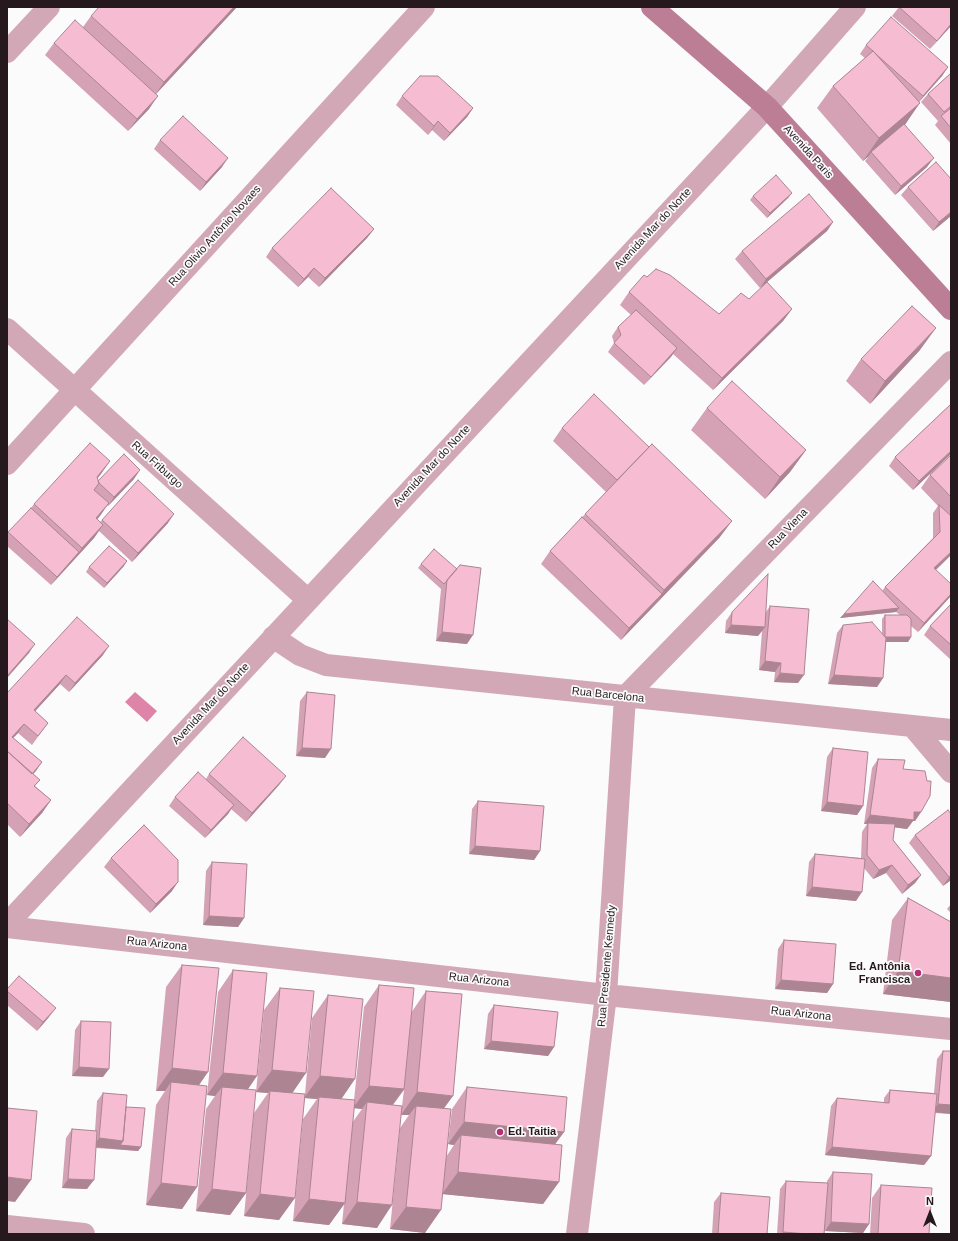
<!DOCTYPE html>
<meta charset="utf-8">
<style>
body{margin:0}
#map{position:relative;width:958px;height:1241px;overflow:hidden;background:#fbfbfb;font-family:Helvetica,sans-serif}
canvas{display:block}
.frame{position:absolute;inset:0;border:8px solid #26191e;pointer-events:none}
.north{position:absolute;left:910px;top:1193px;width:40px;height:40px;-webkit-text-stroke:3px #fbfbfb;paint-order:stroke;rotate:0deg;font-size:11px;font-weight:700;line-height:16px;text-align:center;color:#26191e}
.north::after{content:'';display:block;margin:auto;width:14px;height:18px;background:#26191e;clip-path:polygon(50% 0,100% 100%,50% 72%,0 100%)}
</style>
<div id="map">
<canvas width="958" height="1241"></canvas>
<div class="frame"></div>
<div class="north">N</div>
</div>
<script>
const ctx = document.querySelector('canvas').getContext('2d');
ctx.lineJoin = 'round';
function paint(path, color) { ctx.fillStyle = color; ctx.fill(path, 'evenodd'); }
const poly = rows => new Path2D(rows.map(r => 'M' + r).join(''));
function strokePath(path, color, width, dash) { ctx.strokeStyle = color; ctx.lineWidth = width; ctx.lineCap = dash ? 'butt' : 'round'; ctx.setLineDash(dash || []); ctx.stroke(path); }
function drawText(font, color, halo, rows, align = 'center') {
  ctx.font = font + ' Helvetica,sans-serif'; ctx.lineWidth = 3.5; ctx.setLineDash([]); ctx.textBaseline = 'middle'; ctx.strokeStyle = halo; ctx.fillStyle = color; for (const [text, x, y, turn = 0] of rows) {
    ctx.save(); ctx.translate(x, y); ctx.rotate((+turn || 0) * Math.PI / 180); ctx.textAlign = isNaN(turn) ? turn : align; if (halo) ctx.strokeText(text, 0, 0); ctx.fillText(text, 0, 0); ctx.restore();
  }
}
const water = poly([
 [135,692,157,711,147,722,125,702]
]);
const street = poly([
 [7,52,49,7],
 [7,329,307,599],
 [7,464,424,7],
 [273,637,300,655,326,665,951,730],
 [913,727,951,772],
 [7,924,767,107,855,7],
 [7,927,606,995,951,1029],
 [7,1226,84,1234],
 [577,1234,606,995,625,697,951,362]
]);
const secondary = poly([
 [652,7,767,107,951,309]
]);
const wall = poly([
 [237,7,156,94,149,109,128,131,45,55,54,43,83,27,91,16],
 [899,7,951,7,951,26,930,49,892,16],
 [866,45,948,67,942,76,919,102,905,125,927,167,895,195,865,161,869,156,863,161,817,108,833,86,865,58,860,54],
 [951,73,951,144,935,125,938,121,921,102,928,94],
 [402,96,473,108,467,117,444,141,432,130,428,135,396,105],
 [160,140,222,167,200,191,154,149],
 [908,187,951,216,933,231,901,195],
 [753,196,789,197,767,218,750,200],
 [833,222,827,231,760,288,735,259,742,251],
 [374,229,367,238,319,287,308,277,298,287,266,257,272,248],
 [647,277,719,314,749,299,792,309,783,321,713,390,673,354,644,385,608,352,614,343,612,336,618,327,631,315,620,305,629,292],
 [920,350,870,404,846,381,861,359],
 [951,404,951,454,913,490,889,466,895,457],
 [707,408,806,450,790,472,765,499,691,430],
 [562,428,720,537,621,640,541,564,550,551,606,492,553,441],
 [951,455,951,555,936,570,950,597,918,632,911,626,911,637,908,642,886,642,883,678,877,687,828,684,837,633,843,625,882,634,882,619,885,615,900,615,896,612,840,618,844,614,882,591,885,587,933,538,933,513,938,506,921,488,930,475],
 [110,461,97,479,98,481,134,479,108,506,107,505,97,519,100,522,102,520,168,523,132,562,99,531,94,538,51,585,7,546,7,534,31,508,34,504],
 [421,564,457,569,467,644,436,641,441,589,418,568],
 [124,566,104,588,86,572,89,567],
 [951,604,951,660,924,635,930,626],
 [770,606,798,683,774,682,775,672,759,670,762,631,758,636,725,633,726,621,732,612,766,612],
 [103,655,69,692,60,684,35,711,48,723,32,745,18,733,13,738,42,762,33,774,40,780,35,786,51,800,42,813,20,837,7,824,7,693],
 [307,692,325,758,296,756,300,701],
 [833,748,863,806,857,815,821,811,827,757],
 [878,759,903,769,921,812,915,821,913,821,907,829,894,827,893,840,921,875,915,883,902,894,886,873,873,879,864,868,856,901,806,896,809,862,815,854,861,858,862,832,867,824,864,824,872,768],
 [209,774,286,776,279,785,246,822,231,809,228,814,205,838,169,806,175,797,206,779],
 [478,801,540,851,534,860,469,854,472,809],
 [951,814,951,880,943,886,909,843,915,835],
 [111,858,172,891,150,913,104,867],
 [212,862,244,918,238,927,203,925,206,871],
 [908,898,951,922,951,1002,883,994,892,920],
 [951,904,951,913,947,909],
 [784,940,833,984,827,993,775,989,778,949],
 [182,965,199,1085,197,1187,182,1209,146,1205,156,1105,165,1091,156,1091,166,987],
 [233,970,248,1089,246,1193,230,1215,196,1211,206,1109,215,1096,207,1095,218,992],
 [379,985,411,1013,426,991,443,1109,446,1157,454,1145,448,1144,452,1109,467,1087,564,1132,555,1144,559,1182,543,1204,442,1194,425,1233,390,1229,400,1128,409,1115,401,1115,377,1228,342,1224,344,1204,329,1225,293,1221,303,1119,317,1099,305,1098,279,1220,244,1216,254,1113,268,1093,256,1092,264,1010,280,988,292,1093,305,1094,312,1018,328,995,342,1099,354,1100,364,1007],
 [404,1090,402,1106,393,1105],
 [354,1108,362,1109,352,1123],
 [7,989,49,1017,37,1031,7,1005],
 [494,1005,554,1047,548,1056,484,1049,488,1014],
 [81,1021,103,1077,72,1076,75,1030],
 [943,1051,951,1051,951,1114,935,1113,931,1156,924,1165,825,1155,831,1106,837,1098,884,1103,884,1098,890,1090,934,1093,937,1059],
 [103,1093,126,1107,141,1147,138,1151,96,1148,87,1189,62,1188,66,1138,72,1129,95,1131,97,1101],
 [833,1172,869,1224,863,1233,825,1231,824,1234,777,1234,780,1189,786,1181,827,1183,827,1181],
 [881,1185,929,1234,870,1234,872,1198],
 [721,1193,767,1234,712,1234,714,1202]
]);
const shadedWall = poly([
 [234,7,237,7,155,95,164,82],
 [951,24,951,26,930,49,937,41],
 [948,67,942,76,917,104,923,96],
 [158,96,149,109,128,131,137,119],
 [920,103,904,126,871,152,869,156,863,161,879,138],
 [473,108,467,117,444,141,450,133],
 [438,121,432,130,428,135,434,126],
 [228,158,222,167,200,191,206,182],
 [934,158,927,167,895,195,901,186],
 [792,193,789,197,767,218,770,213],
 [951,212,951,216,933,231,939,222],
 [833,222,827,231,760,288,766,279],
 [374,229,367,238,319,287,325,278],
 [314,268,308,277,298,287,304,279],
 [792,309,783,321,713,390,722,378],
 [936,328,920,350,870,404,885,381],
 [677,348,671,357,644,385,651,377],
 [806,450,790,472,765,499,780,477],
 [951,451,951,454,913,490,919,481],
 [110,461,101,474,88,490,97,477],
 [140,470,134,479,108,506,114,497],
 [109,503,100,516,87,531,96,518],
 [174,514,168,523,132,562,138,553],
 [732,521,720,537,653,607,664,590],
 [103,525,94,538,73,561,82,548],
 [79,552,73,561,51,585,57,577],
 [951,552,951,555,928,577,934,568],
 [127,561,124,566,104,588,107,583],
 [662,594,653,607,621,640,629,628],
 [951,594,951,596,950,597,918,632,924,623],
 [899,608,896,612,840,618,844,614],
 [731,625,765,627,758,636,725,633],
 [442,632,473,635,467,644,436,641],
 [885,637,911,637,908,642,882,642],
 [35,644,29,653,7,678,7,676],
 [109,646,103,655,69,692,75,683],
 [765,661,781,663,775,672,759,670],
 [780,673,804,675,798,683,774,682],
 [66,675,60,684,28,719,34,710],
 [834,675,883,678,877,687,828,684],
 [24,724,18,733,7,744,12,737],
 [302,748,331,749,325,758,296,756],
 [42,762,36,771,24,784,30,776],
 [286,776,279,785,246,822,252,813],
 [51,800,42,813,20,837,29,824],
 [827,802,863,806,857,815,821,811],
 [234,805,228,814,205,838,211,830],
 [914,812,921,812,915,821,913,821,907,829,868,824,868,823,867,824,864,824,870,815],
 [475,846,540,851,534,860,469,854],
 [892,865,886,873,873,879,879,870],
 [921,875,915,883,902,894,908,885],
 [951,876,951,880,943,886,949,877],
 [178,882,172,891,150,913,156,904],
 [812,887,862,892,856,901,806,896],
 [209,916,244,918,238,927,203,925],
 [898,971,951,978,951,1002,883,994],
 [781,980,833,984,827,993,775,989],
 [56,1008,49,1017,37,1031,43,1022],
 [491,1041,554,1047,548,1056,484,1049],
 [79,1067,109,1069,103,1077,72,1076],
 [172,1068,208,1072,193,1094,171,1082,165,1091,156,1091],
 [272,1070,306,1073,291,1095,270,1091,268,1093,256,1092],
 [223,1073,257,1076,242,1098,222,1087,215,1096,207,1095],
 [320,1076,355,1079,340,1101,319,1097,317,1099,304,1098],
 [369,1086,404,1089,388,1111,367,1102,362,1109,353,1108],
 [417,1092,453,1096,437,1118,416,1106,409,1115,401,1115],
 [938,1104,951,1105,951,1114,932,1112],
 [464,1122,564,1132,548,1154,461,1135,454,1145,448,1144],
 [99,1138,123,1141,141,1147,138,1151,93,1147],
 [832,1147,931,1156,924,1165,825,1155],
 [458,1172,559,1182,543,1204,442,1194],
 [7,1177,31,1180,15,1202,7,1201],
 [68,1179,94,1180,87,1189,62,1188],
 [161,1183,197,1187,182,1209,146,1205],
 [212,1189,246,1193,230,1215,196,1211],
 [260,1194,295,1198,279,1220,244,1216],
 [309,1199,345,1203,329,1225,293,1221],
 [357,1202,392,1205,377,1228,342,1224],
 [406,1207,441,1210,425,1233,390,1229],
 [831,1222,869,1224,863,1233,825,1231],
 [783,1232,808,1234,782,1234]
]);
const building = poly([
 [99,7,234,7,164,82,91,16,99,7],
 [899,7,951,7,951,24,937,41,899,7],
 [891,17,948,67,923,96,878,56,873,51,866,45,891,17],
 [75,20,158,96,137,119,54,43,75,20],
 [873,51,920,103,879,138,833,86,873,51],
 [951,73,951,106,944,112,928,94,951,73],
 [420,76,438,76,473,108,450,133,438,121,434,126,402,96,420,76],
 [951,108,951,128,941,116,951,108],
 [183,116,228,158,206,182,160,140,183,116],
 [904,124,934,158,901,186,871,152,904,124],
 [936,162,951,179,951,212,939,222,908,187,936,162],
 [776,175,792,193,770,213,753,196,776,175],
 [331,188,374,229,325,278,314,268,304,279,272,248,331,188],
 [809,194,833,222,766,279,742,251,809,194],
 [656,269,670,275,719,314,741,293,749,299,767,282,792,309,722,378,629,292,644,275,647,277,656,269],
 [912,306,936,328,885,381,861,359,912,306],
 [636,310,677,348,651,377,614,343,621,335,618,327,636,310],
 [732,381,806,450,780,477,707,408,732,381],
 [594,394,649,447,617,480,562,428,594,394],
 [951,404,951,451,919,481,895,457,951,404],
 [90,443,110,461,97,477,99,483,94,490,109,503,96,518,103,525,82,548,34,504,90,443],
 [652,444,732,521,664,590,585,514,652,444],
 [124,454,140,470,114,497,99,483,98,481,124,454],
 [951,455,951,497,930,475,951,455],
 [138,480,174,514,138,553,102,520,138,480],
 [939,505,951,516,951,552,934,568,951,584,951,594,924,623,885,587,940,532,939,505],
 [31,508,79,552,57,577,8,532,31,508],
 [582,517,662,594,629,628,550,551,582,517],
 [109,546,127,561,107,583,89,567,109,546],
 [434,549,457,569,444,584,421,564,434,549],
 [460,565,481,568,473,635,442,632,447,580,460,565],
 [768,574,765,627,731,625,732,612,768,574],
 [873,581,899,608,844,614,873,581],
 [951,604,951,645,930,626,951,604],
 [770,606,809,609,804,675,780,673,781,663,765,661,770,606],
 [885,615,907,615,911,619,911,637,885,637,885,615],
 [77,617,109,646,75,683,66,675,34,710,48,723,38,736,24,724,12,737,42,762,32,774,7,751,7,693,77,617],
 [7,619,35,644,7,676,7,619],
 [872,622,886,638,883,678,834,675,843,625,872,622],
 [307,692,335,695,331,749,302,748,307,692],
 [243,737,286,776,252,813,209,774,243,737],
 [833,748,868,752,863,806,827,802,833,748],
 [7,751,40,780,34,786,51,800,29,824,7,803,7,751],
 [878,759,905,760,903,769,925,771,927,781,931,781,930,796,921,812,914,812,914,820,870,815,878,759],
 [198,772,234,805,211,830,175,797,198,772],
 [478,801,544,806,540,851,475,846,478,801],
 [948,810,951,814,951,876,949,877,915,835,948,810],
 [868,823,895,824,893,840,921,875,908,885,892,865,879,870,867,855,868,823],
 [144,825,178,860,178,882,156,904,111,858,144,825],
 [815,854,865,859,862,892,812,887,815,854],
 [212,862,247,864,244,918,209,916,212,862],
 [908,898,951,922,951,978,898,971,908,898],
 [784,940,836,944,833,984,781,980,784,940],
 [182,965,219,968,208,1072,172,1068,182,965],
 [233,970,267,973,257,1076,223,1073,233,970],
 [19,976,56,1008,43,1022,7,991,7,989,19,976],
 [379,985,414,988,404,1089,369,1086,379,985],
 [280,988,314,991,306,1073,272,1070,280,988],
 [426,991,462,994,453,1096,417,1092,426,991],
 [328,995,363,999,355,1079,320,1076,328,995],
 [494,1005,558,1012,554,1047,491,1041,494,1005],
 [81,1021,111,1022,109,1069,79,1067,81,1021],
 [943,1051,951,1051,951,1105,938,1104,943,1051],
 [171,1082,207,1086,197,1187,161,1183,171,1082],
 [222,1087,256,1090,246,1193,212,1189,222,1087],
 [467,1087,567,1097,564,1132,464,1122,467,1087],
 [890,1090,937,1094,931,1156,832,1147,837,1098,889,1103,890,1090],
 [270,1091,305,1094,295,1198,260,1194,270,1091],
 [103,1093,127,1095,123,1141,99,1138,103,1093],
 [319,1097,355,1100,345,1203,309,1199,319,1097],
 [367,1102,402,1106,392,1205,357,1202,367,1102],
 [416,1106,451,1109,441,1210,406,1207,416,1106],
 [126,1107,145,1108,141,1147,120,1145,123,1141,126,1107],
 [7,1108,37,1111,31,1180,7,1177,7,1108],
 [72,1129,97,1131,94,1180,68,1179,72,1129],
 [461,1135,562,1145,559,1182,458,1172,461,1135],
 [833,1172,872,1174,869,1224,831,1222,833,1172],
 [786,1181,828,1183,824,1234,808,1234,783,1232,786,1181],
 [881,1185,932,1188,929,1234,878,1234,881,1185],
 [721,1193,770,1197,767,1234,718,1234,721,1193]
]);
const markers = [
 [918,973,4,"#b62f72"],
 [500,1132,4,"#b62f72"]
];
const streetNames = [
 ["Avenida Paris",808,152,48],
 ["Avenida Mar do Norte",653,229,-47],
 ["Rua Olivio Antônio Novaes",215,236,-48],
 ["Rua Friburgo",157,465,42],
 ["Avenida Mar do Norte",432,466,-47],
 ["Rua Viena",788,529,-46],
 ["Rua Barcelona",608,695,6],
 ["Avenida Mar do Norte",211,704,-47],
 ["Rua Arizona",157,944,6],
 ["Rua Presidente Kennedy",607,966,-85],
 ["Rua Arizona",479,980,6],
 ["Rua Arizona",801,1014,6]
];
const poiNames = [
 ["Ed. Antônia",910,967],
 ["Francisca",910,980],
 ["Ed. Taitia",508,1132,"left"]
];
paint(water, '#de84a8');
strokePath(street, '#d2a8b7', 22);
strokePath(secondary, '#bb7e95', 22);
paint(wall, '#d4a2b4');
paint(shadedWall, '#ac8492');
paint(building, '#f6bcd1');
strokePath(building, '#ac8492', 1);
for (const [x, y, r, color] of markers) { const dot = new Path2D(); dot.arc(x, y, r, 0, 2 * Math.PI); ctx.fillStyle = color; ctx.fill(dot); strokePath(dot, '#fbfbfb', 1.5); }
drawText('11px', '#26191e', '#fbfbfb', streetNames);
drawText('bold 11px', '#26191e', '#fbfbfb', poiNames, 'right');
</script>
